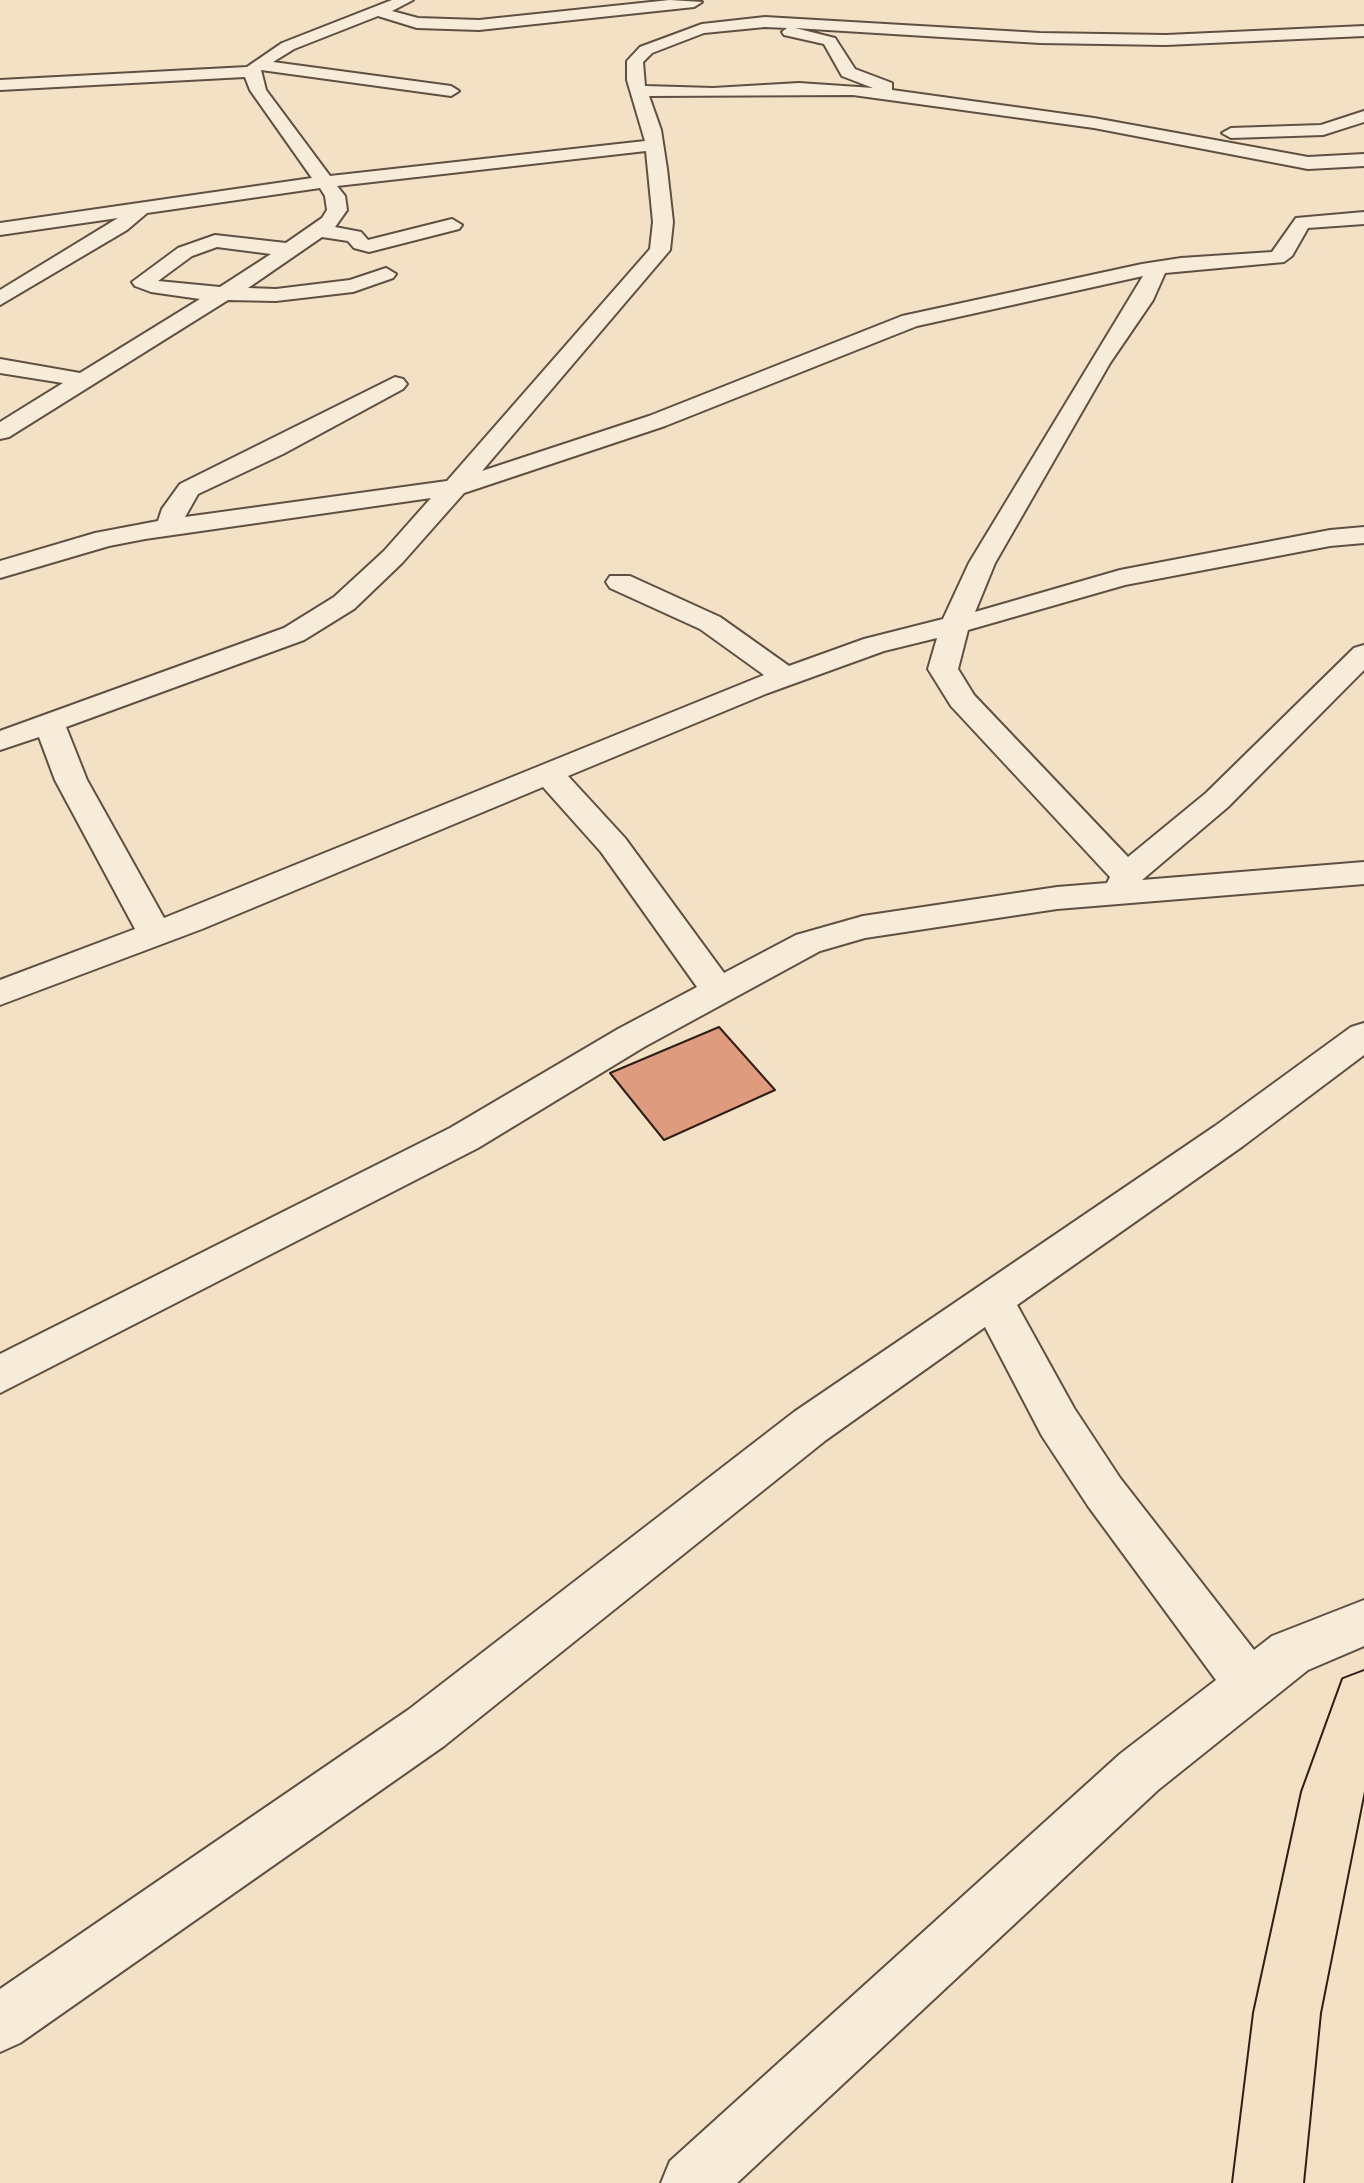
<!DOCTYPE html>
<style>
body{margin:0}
canvas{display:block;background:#f3e1c6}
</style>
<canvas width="1364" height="2183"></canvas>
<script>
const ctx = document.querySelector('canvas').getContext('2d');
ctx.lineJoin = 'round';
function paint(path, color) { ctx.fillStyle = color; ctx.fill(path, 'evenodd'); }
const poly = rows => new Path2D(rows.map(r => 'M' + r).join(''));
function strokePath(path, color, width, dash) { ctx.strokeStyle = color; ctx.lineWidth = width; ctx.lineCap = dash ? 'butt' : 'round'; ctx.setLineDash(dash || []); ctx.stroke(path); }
const building = poly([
 [719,1027,775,1090,664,1140,610,1073,719,1027]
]);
const minor = poly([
 [392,0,413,0,392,11,418,18,479,20,670,0,702,2,694,7,479,30,417,28,378,16,294,49,273,62,451,86,459,91,451,96,261,70,266,90,330,176,645,141,627,80,627,61,640,47,702,24,765,17,1040,33,1166,35,1364,26,1364,36,1166,45,1040,43,795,28,835,38,855,69,892,83,892,90,1094,118,1308,157,1364,154,1364,166,1308,169,1094,128,853,95,649,96,661,130,667,169,673,222,670,250,482,471,649,416,902,316,1142,264,1181,258,1272,252,1296,218,1364,212,1364,224,1308,228,1292,256,1284,262,1165,273,1153,300,1110,363,995,563,975,612,1120,570,1330,530,1364,527,1364,543,1330,546,1125,585,968,630,958,669,974,695,1128,857,1206,793,1354,648,1364,645,1364,670,1228,807,1142,880,1364,862,1364,884,1057,909,865,938,820,951,644,1047,478,1148,0,1393,0,1354,450,1128,618,1029,697,987,601,852,543,787,202,929,0,1005,0,980,135,929,55,780,39,737,0,750,0,731,284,628,334,597,384,551,431,498,145,539,109,546,0,578,0,561,95,533,158,521,162,509,180,484,395,377,403,379,407,384,403,389,283,454,198,494,185,517,447,481,650,249,653,222,646,151,337,186,345,196,347,210,335,227,361,232,368,240,452,219,462,225,459,229,369,252,354,248,348,241,322,237,248,288,276,289,350,280,386,268,396,274,393,278,353,292,276,301,228,300,9,437,0,439,0,422,63,383,0,373,0,359,80,373,200,299,151,292,135,286,132,282,178,248,215,235,286,243,322,218,327,210,325,196,320,188,147,213,127,230,0,305,0,290,118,218,0,235,0,223,312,178,250,90,245,77,0,90,0,80,247,67,282,43,392,0],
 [765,27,787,28,782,32,784,35,824,44,842,76,873,88,799,83,713,88,645,86,643,62,652,53,704,33,765,27],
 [217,247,271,254,220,287,158,281,192,256,217,247],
 [1143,276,969,563,943,619,864,639,789,666,720,617,630,576,610,576,606,582,610,588,700,629,764,675,164,918,87,780,66,727,304,640,354,609,402,563,464,493,665,426,917,326,1143,276],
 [937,638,928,669,951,706,1110,877,1107,883,1057,887,863,916,796,935,724,973,625,838,568,776,768,693,884,651,937,638],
 [1364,111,1364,122,1323,135,1231,138,1222,133,1231,128,1321,125,1364,111],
 [1364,1023,1364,1055,1243,1146,1017,1305,1074,1408,1120,1478,1254,1650,1272,1636,1364,1600,1364,1646,1308,1670,1158,1790,737,2183,661,2183,670,2161,1120,1754,1216,1680,1088,1506,1042,1436,985,1327,826,1440,444,1746,20,2043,0,2052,0,1989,408,1710,794,1412,1215,1126,1351,1027,1364,1023]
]);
const major = poly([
 [1364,1671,1364,1791,1320,2013,1303,2183,1233,2183,1254,2013,1302,1792,1343,1679,1364,1671]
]);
paint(building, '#df9b7d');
strokePath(building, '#2f1f17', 2);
strokePath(minor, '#605043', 4);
strokePath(major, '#2f1f17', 4);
paint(minor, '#f7ecda');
paint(major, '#f3e1c6');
</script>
